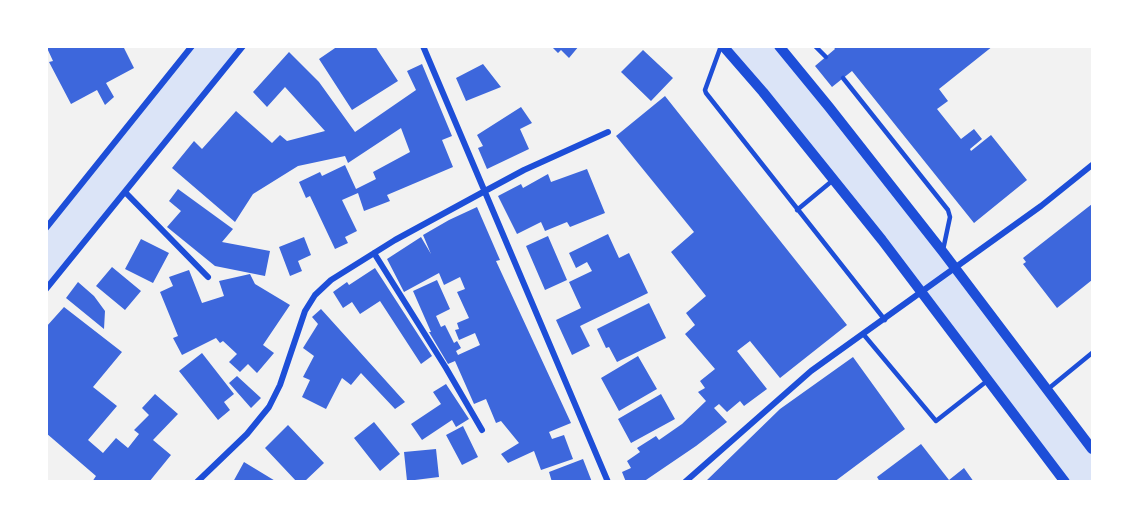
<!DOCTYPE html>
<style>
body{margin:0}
#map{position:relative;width:1139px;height:528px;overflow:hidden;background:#f2f2f2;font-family:Barlow,sans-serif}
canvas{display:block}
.frame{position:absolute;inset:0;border:48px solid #fff;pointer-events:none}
</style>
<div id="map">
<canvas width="1139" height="528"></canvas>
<div class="frame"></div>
</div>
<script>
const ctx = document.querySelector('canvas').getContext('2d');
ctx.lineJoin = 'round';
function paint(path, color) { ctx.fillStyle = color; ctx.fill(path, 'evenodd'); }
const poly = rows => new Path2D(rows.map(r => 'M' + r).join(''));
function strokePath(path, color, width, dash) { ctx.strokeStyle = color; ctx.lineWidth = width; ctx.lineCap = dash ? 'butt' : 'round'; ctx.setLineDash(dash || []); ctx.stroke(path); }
const green = poly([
 [192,47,243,47,47,289,47,228],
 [723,47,779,47,1092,449,1092,481,1065,481]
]);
const building = poly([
 [50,46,123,46,134,68,106,83,114,97,105,105,97,90,71,104,49,62,53,61,47,48],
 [338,46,375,46,398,81,352,110,319,59],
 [551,46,579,46,569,58,561,50,558,53],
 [833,46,993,46,939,89,948,101,937,109,961,139,974,129,982,139,970,149,971,151,991,135,1027,180,974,223,852,71,832,87,815,66,835,49],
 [643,50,673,78,651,101,621,72],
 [289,52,319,82,355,132,416,90,407,71,422,64,452,136,442,140,453,167,387,195,390,201,364,211,358,193,342,200,357,231,345,237,348,243,335,249,310,196,306,198,299,182,320,172,322,176,345,165,356,189,376,179,373,172,410,152,401,128,348,163,345,156,298,166,253,194,235,222,172,168,194,141,202,149,236,111,272,143,280,135,287,141,325,131,285,87,267,107,253,92],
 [483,64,501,87,466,101,456,78],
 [665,96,847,325,780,378,750,341,737,351,767,389,744,406,740,401,727,412,719,404,714,408,727,422,696,446,643,482,626,482,622,472,631,468,627,461,640,452,637,448,656,436,659,440,682,424,706,401,698,392,705,388,700,381,715,369,685,334,695,325,686,313,706,296,671,252,694,232,616,136],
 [521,107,532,123,520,129,529,149,487,169,478,148,483,146,477,135],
 [587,169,605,213,570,227,567,222,545,231,541,222,517,234,498,196,521,184,523,188,548,174,551,182],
 [178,189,233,229,222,242,270,251,265,276,215,266,167,227,181,211,169,201],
 [1092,204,1092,280,1057,308,1023,264,1026,262,1023,258],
 [477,207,500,260,496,261,571,423,549,432,552,439,564,435,573,459,541,470,534,451,508,463,501,454,519,443,501,421,496,423,486,399,474,404,455,361,448,364,429,332,431,332,413,291,437,280,450,309,436,316,441,327,445,325,454,343,457,341,461,348,456,351,458,355,480,345,475,333,459,340,455,330,459,329,457,323,469,318,457,292,465,289,460,277,444,285,439,273,404,292,387,259,421,237,431,254,423,235,449,220],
 [608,234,619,258,629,253,648,293,580,326,590,346,572,355,556,320,581,308,569,282,592,271,587,262,576,268,569,253],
 [548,236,567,280,545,290,526,246],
 [304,237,311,255,298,261,302,271,290,276,279,247],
 [141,239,169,253,153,283,125,269],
 [112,267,141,291,125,310,96,286],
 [375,268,432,356,421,364,380,301,360,314,352,302,343,308,333,292,347,282,349,285],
 [189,270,202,303,224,296,219,281,250,274,255,284,290,305,263,345,274,353,257,373,248,364,240,372,229,362,237,354,223,341,220,343,216,338,182,355,173,338,178,336,160,292,173,286,169,277],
 [78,282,94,296,105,311,104,329,66,298],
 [649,303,666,338,617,362,609,347,606,348,597,329],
 [64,307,122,352,93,387,117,406,88,440,103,453,116,438,128,448,139,434,134,430,149,415,142,408,155,394,178,414,153,440,171,455,149,482,92,482,96,476,46,433,46,327],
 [321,309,405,402,395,409,361,373,351,385,342,378,326,409,302,397,310,380,303,377,314,356,303,348,318,324,312,317],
 [202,353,234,394,224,402,230,410,218,420,179,371],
 [638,356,657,389,619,411,601,378],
 [853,357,905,429,834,482,705,482,780,409],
 [237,376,261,398,251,408,229,383],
 [446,384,469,419,456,427,452,420,422,440,411,424,441,404,433,392],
 [661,394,675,419,631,443,618,419],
 [374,422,400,454,380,471,354,438],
 [288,425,324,463,304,482,297,482,265,448],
 [463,426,478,457,462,465,446,435],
 [921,444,949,480,964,468,974,482,880,482,877,477],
 [436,449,439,477,407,481,404,452],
 [583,459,592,482,552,482,549,472],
 [244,462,277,482,233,482]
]);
const service = poly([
 [721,46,705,90,706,93,885,320],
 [815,46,826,57],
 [843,78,948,210,950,217,943,250],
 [797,210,832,181],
 [864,335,936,421,987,381],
 [1048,389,1092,353]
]);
const minor = poly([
 [423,46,608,482],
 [125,192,208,277],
 [46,228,192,46],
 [374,253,446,368,482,430],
 [46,289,243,46],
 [197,482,247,434,269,407,280,385,305,311,315,295,331,280,395,240,485,191,524,170,608,132],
 [685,482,811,371,1041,206,1092,165]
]);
const tertiary = poly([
 [723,46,763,92,882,240,1065,482],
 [779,46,829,107,943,252,1092,449]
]);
paint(green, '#dbe4f7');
paint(building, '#3d67dc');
strokePath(service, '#1d4ed8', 4.5);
strokePath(minor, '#1d4ed8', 6);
strokePath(tertiary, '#1d4ed8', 10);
</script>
